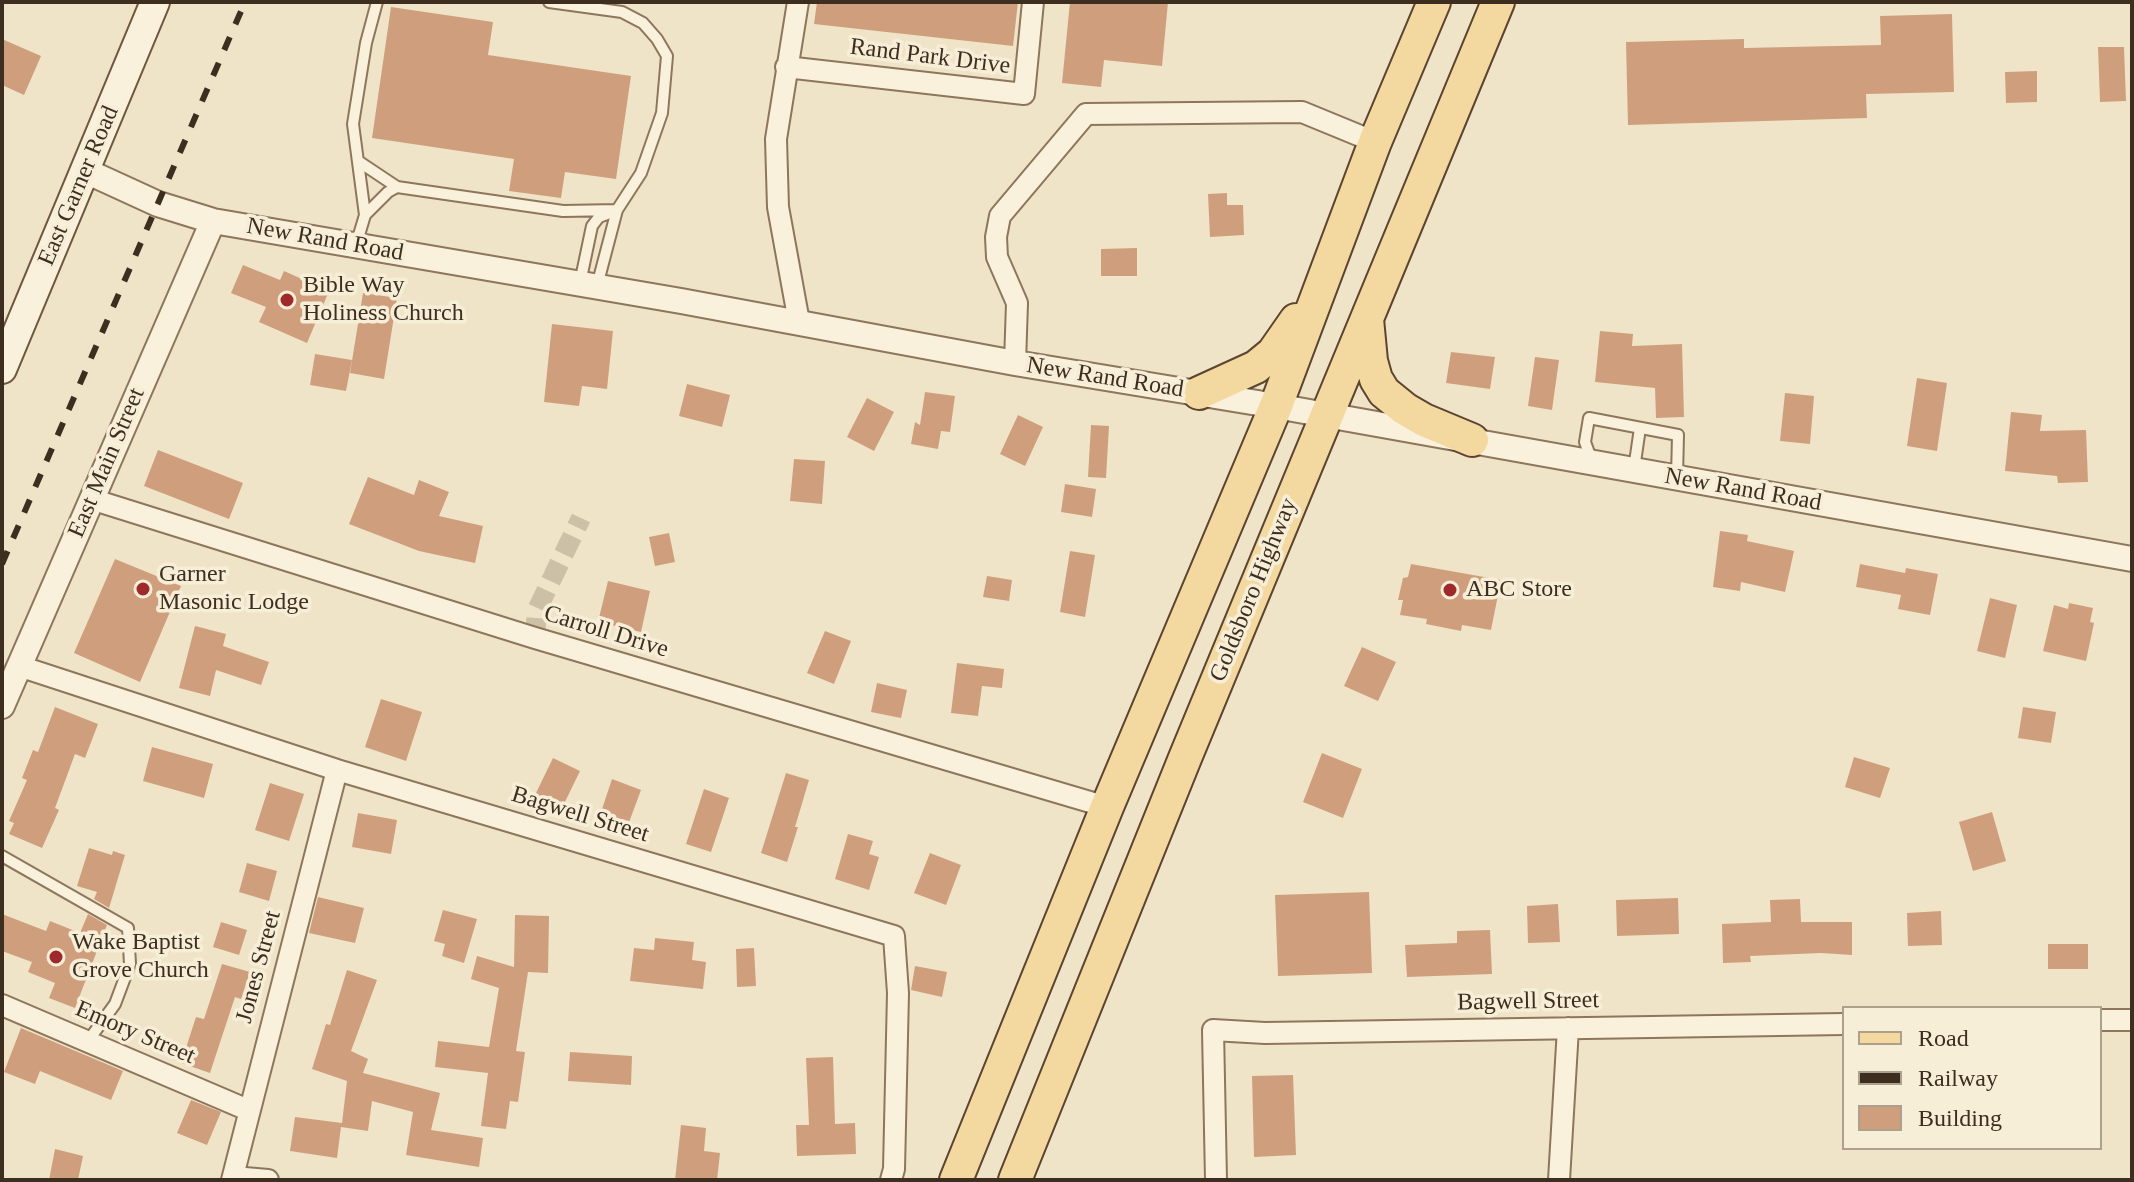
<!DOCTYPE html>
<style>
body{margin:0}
#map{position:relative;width:2134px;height:1182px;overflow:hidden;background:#f0e4c8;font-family:Georgia,serif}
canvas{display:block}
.frame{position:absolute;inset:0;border:4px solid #3d2e20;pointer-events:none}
.legend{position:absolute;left:1842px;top:1006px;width:260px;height:144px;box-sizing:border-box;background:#f7eed8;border:2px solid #ada18e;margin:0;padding:10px 14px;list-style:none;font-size:24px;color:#3d2e20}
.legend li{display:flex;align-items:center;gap:16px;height:40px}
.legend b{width:40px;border:2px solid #ada18e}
</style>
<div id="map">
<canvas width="2134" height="1182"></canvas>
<div class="frame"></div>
<ul class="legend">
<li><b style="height:10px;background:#f3d9a0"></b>Road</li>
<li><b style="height:10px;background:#3d2e20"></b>Railway</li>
<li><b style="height:22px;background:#cf9f7d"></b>Building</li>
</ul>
</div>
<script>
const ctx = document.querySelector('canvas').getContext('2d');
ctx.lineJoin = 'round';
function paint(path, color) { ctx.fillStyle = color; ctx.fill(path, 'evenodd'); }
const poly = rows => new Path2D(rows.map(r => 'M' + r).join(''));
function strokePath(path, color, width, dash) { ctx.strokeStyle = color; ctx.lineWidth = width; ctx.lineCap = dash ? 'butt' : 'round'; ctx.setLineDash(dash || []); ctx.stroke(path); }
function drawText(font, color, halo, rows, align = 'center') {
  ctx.font = font + ' Georgia,serif'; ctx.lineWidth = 7; ctx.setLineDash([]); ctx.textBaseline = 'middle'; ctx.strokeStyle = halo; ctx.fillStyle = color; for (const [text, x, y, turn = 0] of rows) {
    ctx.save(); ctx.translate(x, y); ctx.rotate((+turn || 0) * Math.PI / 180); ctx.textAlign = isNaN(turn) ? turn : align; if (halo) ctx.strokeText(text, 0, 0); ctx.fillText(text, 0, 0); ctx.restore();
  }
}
const building = poly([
 [817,2,1018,2,1013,46,814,24],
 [1070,2,1168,2,1162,66,1104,60,1101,87,1062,83],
 [391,7,493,22,488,55,631,76,616,179,565,172,561,198,509,191,514,159,372,138],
 [1952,14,1954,92,1866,94,1867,118,1628,125,1626,42,1744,39,1744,48,1881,45,1880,16],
 [2,39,41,56,24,95,2,85],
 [2098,47,2124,47,2126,101,2100,102],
 [2037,71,2037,102,2006,103,2005,72],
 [1227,193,1227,205,1243,205,1244,235,1210,237,1208,194],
 [1137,248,1137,276,1101,276,1101,249],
 [243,265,280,280,284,271,329,291,307,343,259,322,266,307,231,293],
 [363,293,397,298,384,379,350,373],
 [552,324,613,331,607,389,582,386,579,406,544,402],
 [1600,331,1633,334,1632,346,1682,344,1684,417,1656,418,1655,388,1595,382],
 [1451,352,1495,357,1490,389,1446,383],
 [315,354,352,360,346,391,310,385],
 [1535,357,1559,360,1552,410,1528,406],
 [1917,378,1947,383,1937,451,1907,446],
 [687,384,730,395,722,427,679,416],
 [925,392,955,396,950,432,941,431,938,449,911,444,915,422,920,425],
 [1785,393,1814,396,1810,444,1780,441],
 [867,398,894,412,874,451,847,437],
 [2011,412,2042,415,2040,431,2086,430,2088,482,2058,483,2057,476,2005,471],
 [1018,415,1043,427,1025,466,1000,454],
 [1091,425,1109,426,1106,478,1088,477],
 [158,450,243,483,229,519,144,486],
 [794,459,825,461,822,504,790,501],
 [368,477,414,495,419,480,449,492,439,516,483,526,475,563,419,551,349,524],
 [1065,484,1096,489,1092,517,1061,512],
 [1720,531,1748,535,1747,541,1794,551,1785,592,1741,582,1740,591,1713,587],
 [669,533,675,562,655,566,649,537],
 [1070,551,1095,555,1085,617,1060,612],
 [115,559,181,586,140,682,74,653],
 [1411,564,1501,580,1491,630,1462,625,1461,631,1426,624,1427,619,1400,615,1403,600,1398,600,1403,578,1408,577],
 [1860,564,1905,573,1906,568,1938,574,1930,615,1898,609,1901,595,1856,587],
 [987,576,1012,580,1009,601,983,597],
 [608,581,650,591,641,632,598,622],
 [1990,598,2017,605,2005,658,1977,651],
 [2069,603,2093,608,2090,622,2094,623,2086,661,2043,651,2054,605,2068,609],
 [195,626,226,634,223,646,269,662,261,685,216,670,210,696,179,688],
 [825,631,851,641,834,684,807,673],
 [1362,647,1396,662,1378,701,1344,686],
 [957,663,1004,669,1002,688,982,686,978,716,951,713],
 [877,683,907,690,901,718,871,712],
 [381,699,422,712,406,761,365,747],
 [55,707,98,724,85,758,75,754,55,808,59,810,42,848,9,834,14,823,9,821,27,780,22,778,33,750,38,752],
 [2023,707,2056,712,2051,743,2018,738],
 [152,747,213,764,204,798,143,781],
 [1322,753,1362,769,1343,818,1303,802],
 [1854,757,1890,768,1880,798,1845,787],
 [553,758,580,771,562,808,535,795],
 [786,773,809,780,795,827,798,827,787,862,761,853],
 [612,779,641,790,628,825,600,815],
 [270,783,304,794,289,841,255,830],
 [704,789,729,798,711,852,686,844],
 [1992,812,2006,861,1973,871,1959,822],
 [358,813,397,820,391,854,352,847],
 [848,834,873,841,869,854,879,857,869,890,835,879],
 [89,848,112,855,113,851,125,855,109,908,94,899,97,892,77,886],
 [930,853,961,865,946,905,914,893],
 [247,863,277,871,269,901,239,892],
 [1369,892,1372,973,1278,976,1275,895],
 [318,897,364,908,355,943,309,933],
 [1678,898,1679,934,1617,936,1616,900],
 [1800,899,1801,922,1852,922,1852,955,1821,953,1750,956,1751,962,1723,963,1722,924,1771,922,1770,900],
 [1558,904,1560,942,1528,943,1527,906],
 [443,910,477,919,464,963,442,956,445,944,434,941],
 [1941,911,1942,945,1908,946,1907,913],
 [2,914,46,931,50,921,80,933,88,914,107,925,75,1008,49,998,55,983,28,972,32,962,2,951],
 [515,915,549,916,548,973,528,972,516,1051,525,1052,518,1102,510,1101,506,1129,481,1126,488,1073,435,1067,438,1041,489,1047,499,988,471,979,477,956,514,967],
 [221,922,247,930,239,955,213,947],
 [1490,930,1492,974,1407,977,1405,945,1457,943,1457,931],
 [655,938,694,942,692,960,706,962,703,989,630,981,634,948,654,950],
 [2048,944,2088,944,2088,969,2048,969],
 [754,948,756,986,737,987,736,949],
 [222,964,250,972,241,999,235,997,210,1073,181,1063,196,1017,204,1019],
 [915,966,947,972,942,997,911,990],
 [347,970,377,980,351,1051,368,1059,363,1073,440,1093,431,1130,483,1138,479,1167,406,1155,413,1112,372,1101,368,1131,341,1127,337,1158,290,1151,295,1117,342,1123,347,1081,312,1069,326,1024,330,1025],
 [21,1028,123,1071,111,1100,40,1071,35,1084,4,1072],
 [570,1052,632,1056,631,1085,568,1081],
 [833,1057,835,1124,855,1123,856,1154,797,1156,796,1125,809,1125,806,1058],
 [1293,1075,1296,1155,1254,1157,1252,1076],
 [191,1100,221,1112,207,1145,177,1133],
 [681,1125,706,1128,704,1151,720,1153,717,1180,675,1180],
 [55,1149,83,1156,78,1180,49,1180]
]);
const minorTunnel = poly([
 [535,638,537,610,581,518]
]);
const service = poly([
 [549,2,622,12,643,23,657,39,667,56,662,113,641,173,617,210,597,286],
 [358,161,397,187,563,211,617,210],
 [365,215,388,192,397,187],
 [356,245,365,215,353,124,366,43,377,2],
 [580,283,592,226,599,217,607,214],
 [1587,460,1589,453,1585,442,1589,418,1678,435,1677,477],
 [1634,469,1640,428],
 [2,856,128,928,130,964,115,1004,88,1041]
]);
const minor = poly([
 [798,2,776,139,778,207,799,322],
 [786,67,1024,94,1033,2],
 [1015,363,1017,303,997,257,996,237,1000,216,1086,114,1302,112,1375,142],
 [91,499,535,638,1107,807],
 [19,666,337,770,894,936,898,993,894,1169,891,1180],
 [2,1005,248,1110],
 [2100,1020,2132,1020],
 [233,1177,268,1180],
 [232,1180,337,770],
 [1216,1180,1213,1030,1265,1033,1844,1024],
 [1559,1180,1568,1028]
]);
const tertiary = poly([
 [86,171,158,204,213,221,681,301,1015,363,1276,406,2132,559],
 [2,706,213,221]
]);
const secondary = poly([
 [2,369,155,2]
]);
const primary = poly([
 [1367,319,1371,361,1376,379,1384,392,1405,409,1424,420,1472,440],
 [1199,393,1256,367,1273,353,1296,320],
 [956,1180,1107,807,1276,406,1375,142,1434,2],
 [1015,1180,1185,758,1498,2]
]);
const rail = poly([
 [2,564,245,2]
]);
const markers = [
 [287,300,8,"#9e2a2b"],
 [143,589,8,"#9e2a2b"],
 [1450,590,8,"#9e2a2b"],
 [56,957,8,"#9e2a2b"]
];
const streetNames = [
 ["Rand Park Drive",930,57,7],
 ["East Garner Road",79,186,-67],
 ["New Rand Road",325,240,10],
 ["New Rand Road",1105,378,9],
 ["East Main Street",107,463,-67],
 ["New Rand Road",1743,490,10],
 ["Goldsboro Highway",1254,590,-68],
 ["Carroll Drive",606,632,17],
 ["Bagwell Street",580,815,17],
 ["Jones Street",259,967,-75],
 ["Bagwell Street",1528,1002,-1],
 ["Emory Street",135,1033,23]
];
const poiNames = [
 ["Bible Way",303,286],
 ["Holiness Church",303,314],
 ["Garner",159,575],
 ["Masonic Lodge",159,603],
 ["ABC Store",1466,590],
 ["Wake Baptist",72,943],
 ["Grove Church",72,971]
];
paint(building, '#cf9f7d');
strokePath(minorTunnel, '#ccc0a6', 20, [20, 10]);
strokePath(service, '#8d765c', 14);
strokePath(minor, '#8d765c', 24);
strokePath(tertiary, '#8d765c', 28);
strokePath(secondary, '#6f573f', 32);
strokePath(primary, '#5b4430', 36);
strokePath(service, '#faf1dc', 10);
strokePath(minor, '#faf1dc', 20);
strokePath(tertiary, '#faf1dc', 24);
strokePath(secondary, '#faf1dc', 28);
strokePath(primary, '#f3d9a0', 32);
strokePath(rail, '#3d2e20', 6, [14, 14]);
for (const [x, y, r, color] of markers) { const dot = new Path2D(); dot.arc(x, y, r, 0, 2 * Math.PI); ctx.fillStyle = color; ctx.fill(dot); strokePath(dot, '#f7eed8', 3); }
drawText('24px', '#3d2e20', '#f7eed8', streetNames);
drawText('24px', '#3d2e20', '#f7eed8', poiNames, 'left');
</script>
